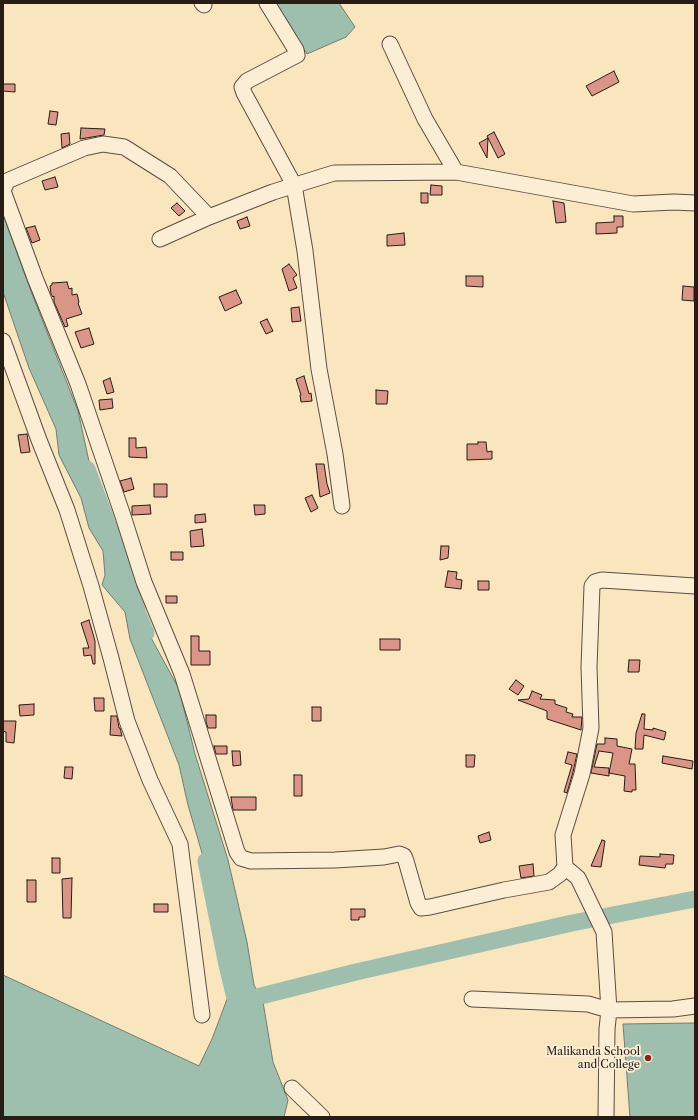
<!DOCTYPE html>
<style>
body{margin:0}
#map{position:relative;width:698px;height:1120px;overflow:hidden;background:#f9e5be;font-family:"Libre Caslon Text",serif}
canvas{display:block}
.frame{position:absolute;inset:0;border:4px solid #271c16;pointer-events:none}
</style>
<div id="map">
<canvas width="698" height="1120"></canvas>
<div class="frame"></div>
</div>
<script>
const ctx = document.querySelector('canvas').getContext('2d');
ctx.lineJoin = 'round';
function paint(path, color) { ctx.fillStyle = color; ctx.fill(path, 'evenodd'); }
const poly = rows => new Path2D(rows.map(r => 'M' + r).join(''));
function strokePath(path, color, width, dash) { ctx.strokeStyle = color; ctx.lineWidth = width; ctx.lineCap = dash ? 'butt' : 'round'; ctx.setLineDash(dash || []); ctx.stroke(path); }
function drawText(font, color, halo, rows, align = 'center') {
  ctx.font = font + ' "Libre Caslon Text",serif'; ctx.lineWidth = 3.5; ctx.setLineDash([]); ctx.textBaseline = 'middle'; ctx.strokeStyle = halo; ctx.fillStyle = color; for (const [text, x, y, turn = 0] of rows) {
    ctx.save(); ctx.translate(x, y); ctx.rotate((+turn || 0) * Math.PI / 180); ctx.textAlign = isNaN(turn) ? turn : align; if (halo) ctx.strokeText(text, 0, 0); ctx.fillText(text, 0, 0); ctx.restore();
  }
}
const water = poly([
 [273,3,339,3,355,27,346,37,307,54,273,3],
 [3,214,32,294,78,411,95,489,124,567,138,614,179,689,195,754,228,860,247,942,254,985,263,1002,273,1062,288,1100,284,1117,3,1117,3,975,199,1066,212,1039,232,986,229,958,219,926,211,884,188,805,179,765,130,639,125,612,102,585,105,575,103,551,89,528,81,498,59,455,56,429,29,368,3,292,3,214],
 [695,1023,695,1117,630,1117,623,1024,695,1023]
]);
const river = poly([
 [87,469,124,567,138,614,146,633],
 [206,861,227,965,236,1002,236,1009],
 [237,1002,356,972,572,923,695,899]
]);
const building = poly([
 [614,71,619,82,592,96,586,86,614,71],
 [3,84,15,84,15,92,3,91,3,84],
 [50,111,58,112,56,125,48,124,50,111],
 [81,128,105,129,104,135,80,139,81,128],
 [494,132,505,154,498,158,488,138,487,158,479,143,488,138,487,136,494,132],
 [69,133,70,144,62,148,61,134,69,133],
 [55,177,58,187,45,190,42,181,55,177],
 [431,185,442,186,442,195,430,195,431,185],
 [421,193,428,193,428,203,421,203,421,193],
 [553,201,564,203,566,222,556,223,553,201],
 [177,203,185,211,179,216,171,208,177,203],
 [614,216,623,216,623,227,617,227,617,233,596,234,596,223,614,222,614,216],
 [247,217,250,226,240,229,237,221,247,217],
 [35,226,40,240,32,243,26,228,35,226],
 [404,233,405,245,387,246,387,235,404,233],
 [289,264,297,275,293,278,297,288,289,291,282,269,289,264],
 [466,276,483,276,483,287,466,286,466,276],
 [67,282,69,289,72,288,72,295,77,294,79,302,78,303,82,314,66,319,68,326,65,327,54,302,54,296,53,297,51,294,50,286,52,285,52,283,67,282],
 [683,286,694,287,694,301,682,300,683,286],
 [236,290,242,303,225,311,219,297,236,290],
 [299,307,301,321,292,322,291,308,299,307],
 [267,319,273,331,266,334,260,322,267,319],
 [89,328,94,344,81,348,75,332,89,328],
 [304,376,309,394,311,393,312,401,301,402,300,395,301,395,296,379,304,376],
 [110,378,114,392,107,394,103,381,110,378],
 [376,390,388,391,387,404,376,404,376,390],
 [112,399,113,408,100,410,99,400,112,399],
 [27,434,30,452,21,453,18,435,27,434],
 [129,438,136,438,136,448,146,447,147,458,129,457,129,438],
 [478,442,486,442,487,452,492,451,492,459,467,460,467,444,478,444,478,442],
 [316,464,324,464,327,484,330,493,320,497,316,464],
 [131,478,134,489,124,492,120,481,131,478],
 [154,484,167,484,167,497,154,497,154,484],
 [312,495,318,508,311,512,305,498,312,495],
 [150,505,151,514,132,515,132,506,150,505],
 [254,505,265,505,265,514,255,515,254,505],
 [205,514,206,522,195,523,195,515,205,514],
 [202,529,204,546,191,547,190,531,202,529],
 [441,546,449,546,448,558,440,560,441,546],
 [171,552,183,552,183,560,171,560,171,552],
 [448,571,457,572,456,579,462,580,461,589,445,587,448,571],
 [478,581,489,581,489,590,478,590,478,581],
 [166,596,177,596,177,603,166,603,166,596],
 [89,620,95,641,95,664,93,664,91,655,84,656,83,648,89,648,81,623,89,620],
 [191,636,199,636,199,651,210,651,210,665,191,665,191,636],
 [380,639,400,639,400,650,380,650,380,639],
 [629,660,640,660,639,672,628,672,629,660],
 [516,680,524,686,518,695,509,689,516,680],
 [532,691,542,695,540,699,555,700,555,704,567,708,566,712,573,714,572,717,582,717,581,730,547,719,547,711,518,700,529,699,532,691],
 [94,698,104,698,104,711,95,711,94,698],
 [34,704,34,715,20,716,19,705,34,704],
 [312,707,321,707,321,721,312,721,312,707],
 [642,714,645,714,644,729,653,730,653,728,666,732,664,740,644,735,643,749,635,749,636,733,642,714],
 [206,715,216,715,216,728,208,728,206,722,206,715],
 [111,716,117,716,119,728,120,728,122,736,110,735,111,716],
 [3,721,16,721,14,743,6,742,6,732,3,731,3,721],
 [605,738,617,739,617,746,632,749,629,764,635,764,636,790,632,790,632,792,624,791,625,776,609,773,609,776,591,773,597,744,605,744,605,738],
 [599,751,613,753,609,773,609,768,594,767,599,751],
 [214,746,227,746,227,754,216,754,214,746],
 [232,751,240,751,241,765,233,766,232,751],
 [568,752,577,754,573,772,567,793,564,792,572,765,565,763,568,752],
 [466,755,475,755,474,767,466,767,466,755],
 [663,756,693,761,692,769,662,763,663,756],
 [65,767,73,767,72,779,64,778,65,767],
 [294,775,302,775,302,796,294,796,294,775],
 [231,797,256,797,256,810,233,810,231,797],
 [489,832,491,840,480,843,478,836,489,832],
 [602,840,605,841,601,867,591,866,602,840],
 [660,854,674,855,673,864,666,864,665,868,639,865,640,856,660,857,660,854],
 [52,858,60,858,60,873,52,873,52,858],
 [533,864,534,876,521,878,519,866,533,864],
 [72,878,71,918,63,918,62,879,72,878],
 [27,880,36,880,36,902,27,902,27,880],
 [154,904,168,904,168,912,154,912,154,904],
 [351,909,365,909,365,917,359,917,359,920,351,920,351,909]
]);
const minor = poly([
 [202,3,204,5],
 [267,3,296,50,297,55,247,81,242,87,244,93,294,185,305,251,319,369,335,454,342,506],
 [390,44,425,119,456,172],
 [209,217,170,176,124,147,103,144,84,148,7,181,3,191,35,278,78,384,123,516,144,582,182,674,237,852,241,858,251,861,335,860,384,857,399,854,404,856,406,861,418,903,421,908,430,907,504,890,549,882,560,874,565,867,563,835,582,774,591,728,589,667,592,586,595,582,602,580,695,586],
 [160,239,209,217,273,192,334,173,456,172,633,204,674,202,695,203],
 [3,341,39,440,67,510,91,586,111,658,127,721,150,780,180,844,202,1015],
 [565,867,578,878,604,932,609,1010,673,1009,695,1006],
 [472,999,588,1004,609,1010,607,1029,606,1117],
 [292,1088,322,1117]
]);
const markers = [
 [648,1058,4,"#8f2418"]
];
const poiNames = [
 ["Malikanda School",640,1052],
 ["and College",640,1065]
];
paint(water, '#9ebfae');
strokePath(water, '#6e7e71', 1);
strokePath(river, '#9ebfae', 17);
paint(building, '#db9586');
strokePath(building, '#271c16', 1);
strokePath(minor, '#5c4e40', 17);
strokePath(minor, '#fbeed5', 15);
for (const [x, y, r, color] of markers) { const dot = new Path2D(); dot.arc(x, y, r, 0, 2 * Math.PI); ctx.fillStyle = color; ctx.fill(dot); strokePath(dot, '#fbeed5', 1.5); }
drawText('11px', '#271c16', '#fbeed5', poiNames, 'right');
</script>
